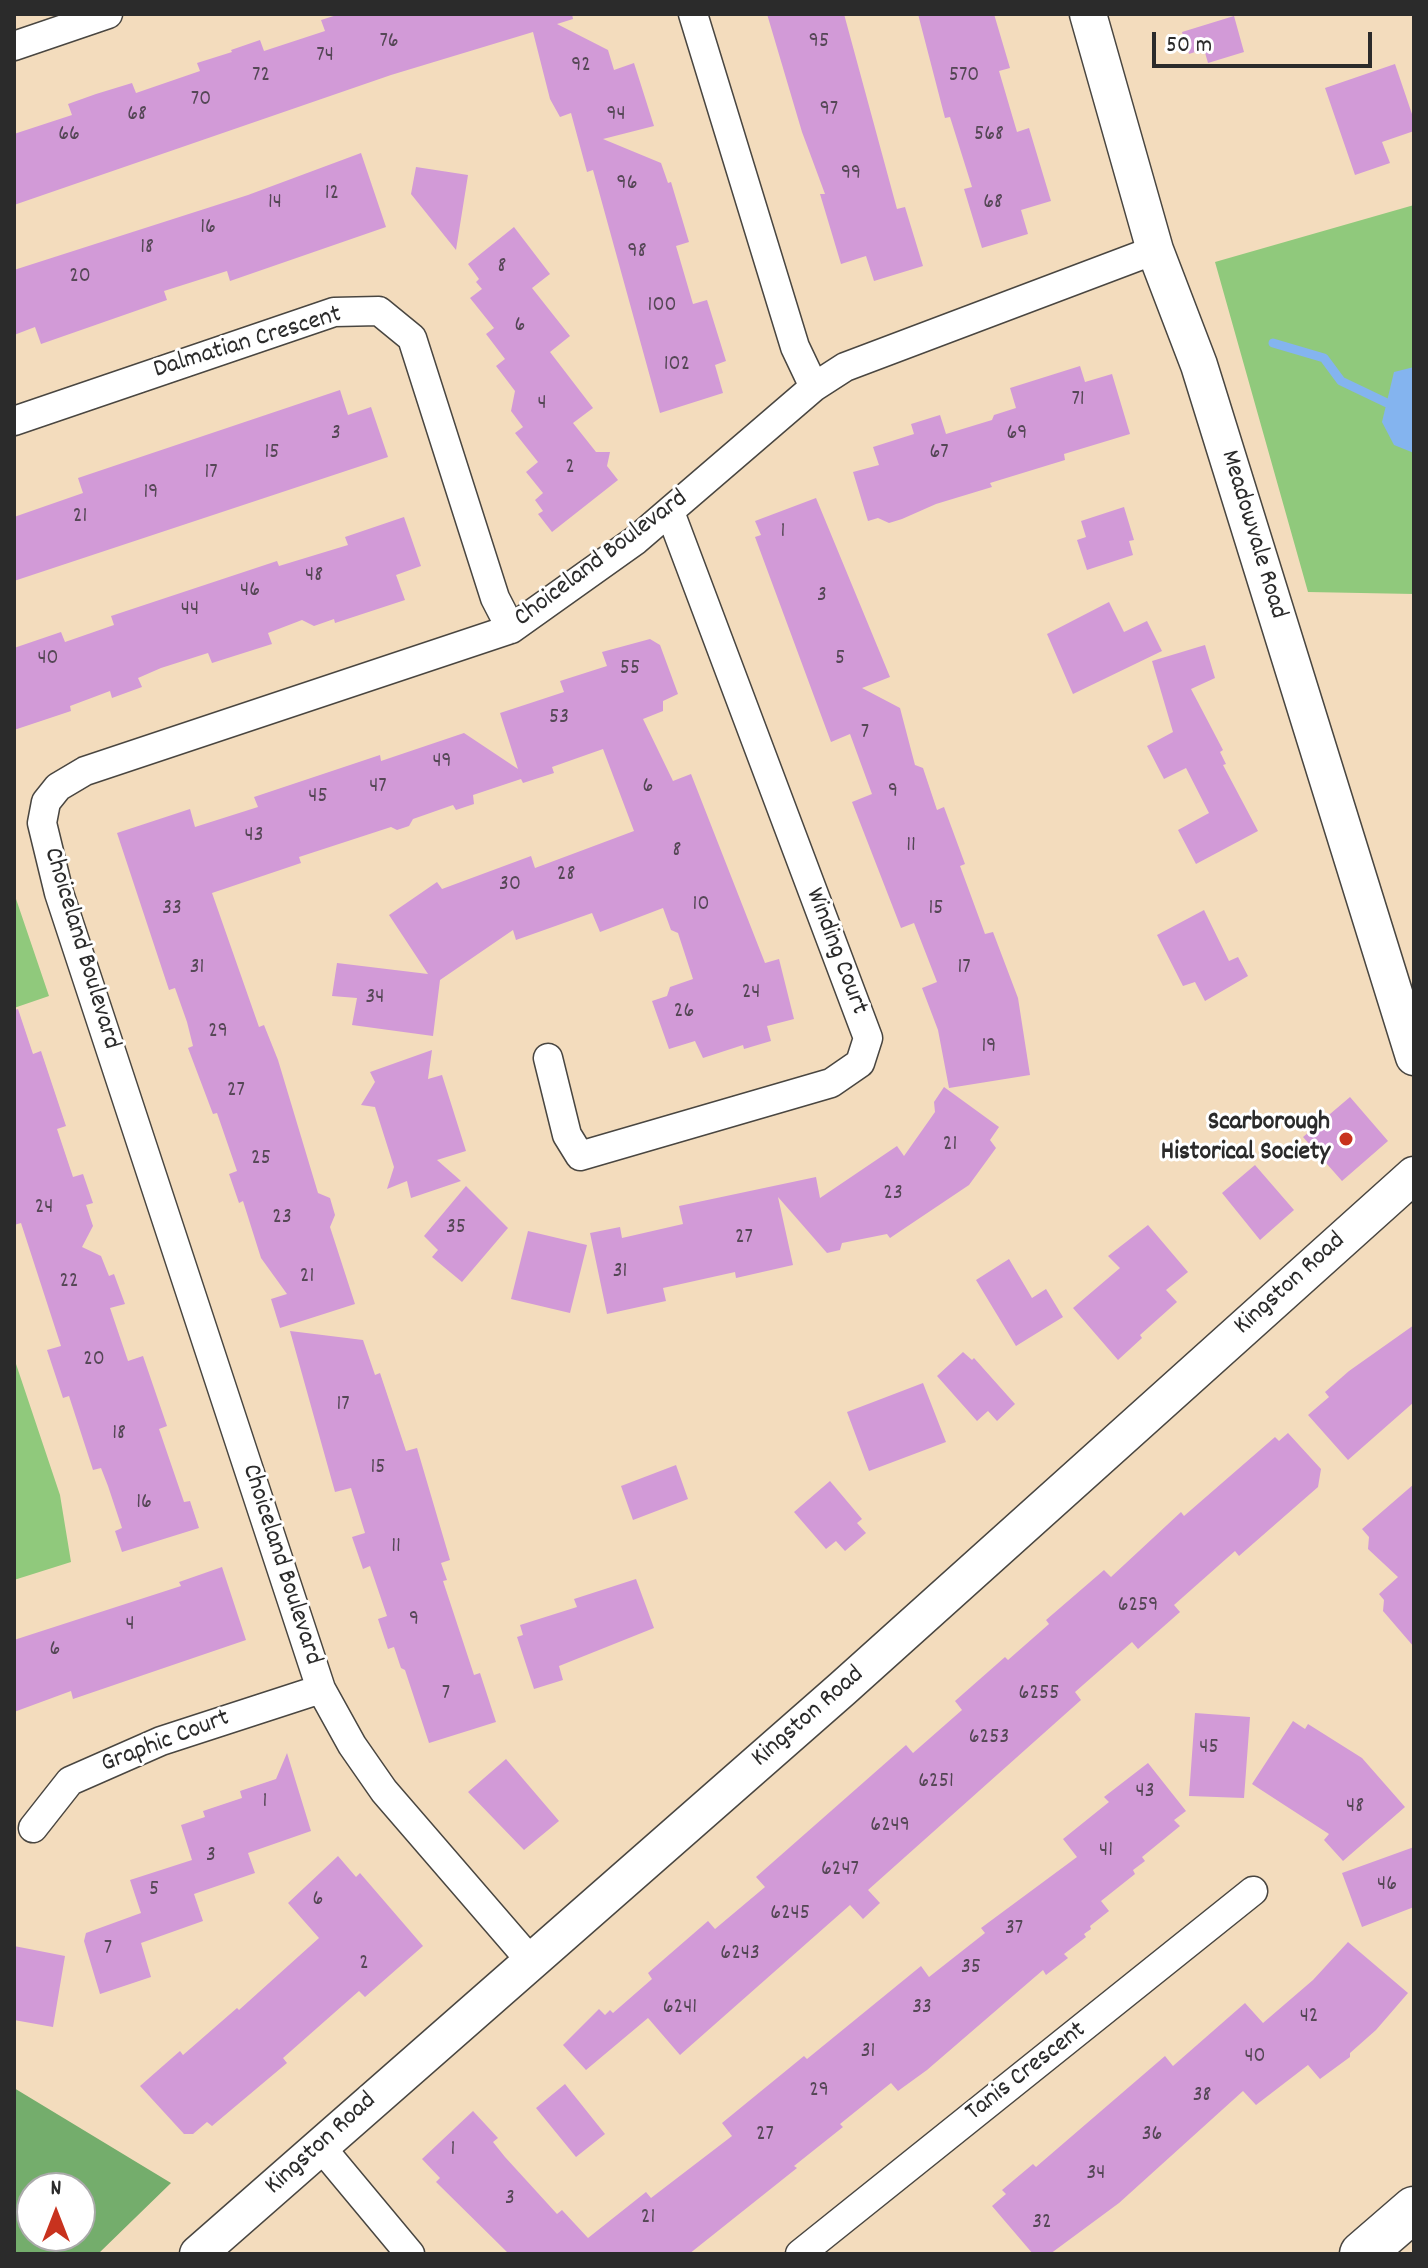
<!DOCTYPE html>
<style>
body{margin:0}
#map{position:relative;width:1428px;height:2268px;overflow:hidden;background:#f3dcbd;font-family:Dekko,sans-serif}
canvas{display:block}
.frame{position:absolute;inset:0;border:16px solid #2b2b2b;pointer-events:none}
.north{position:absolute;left:16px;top:2172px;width:80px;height:80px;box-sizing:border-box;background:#fff;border:2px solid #aaa;border-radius:50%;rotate:0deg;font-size:22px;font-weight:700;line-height:32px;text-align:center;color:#2b2b2b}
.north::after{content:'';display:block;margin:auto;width:28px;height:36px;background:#c8321e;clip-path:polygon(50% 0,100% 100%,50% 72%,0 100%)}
.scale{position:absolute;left:1152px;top:32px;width:220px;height:36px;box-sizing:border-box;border:4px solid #2b2b2b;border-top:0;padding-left:10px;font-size:24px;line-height:28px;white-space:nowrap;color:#2b2b2b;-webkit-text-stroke:6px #fff;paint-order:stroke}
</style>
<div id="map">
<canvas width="1428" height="2268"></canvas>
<div class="frame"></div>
<div class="north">N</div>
<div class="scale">50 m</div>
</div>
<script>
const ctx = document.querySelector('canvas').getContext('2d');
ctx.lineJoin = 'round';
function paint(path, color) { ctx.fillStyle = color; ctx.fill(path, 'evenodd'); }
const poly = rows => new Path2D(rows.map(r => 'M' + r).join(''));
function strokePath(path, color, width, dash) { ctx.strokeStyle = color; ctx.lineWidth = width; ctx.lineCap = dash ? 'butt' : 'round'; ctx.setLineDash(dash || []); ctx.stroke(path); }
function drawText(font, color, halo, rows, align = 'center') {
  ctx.font = font + ' Dekko,sans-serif'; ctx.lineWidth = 6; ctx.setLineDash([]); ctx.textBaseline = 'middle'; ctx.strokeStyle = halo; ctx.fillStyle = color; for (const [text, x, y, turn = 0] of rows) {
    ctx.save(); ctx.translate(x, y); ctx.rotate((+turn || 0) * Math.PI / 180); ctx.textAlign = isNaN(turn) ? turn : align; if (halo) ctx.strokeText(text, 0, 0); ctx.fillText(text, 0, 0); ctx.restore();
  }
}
const green = poly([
 [1414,205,1414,594,1308,592,1215,262],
 [14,893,49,996,14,1008],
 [14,1358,60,1495,71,1562,14,1580]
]);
const forest = poly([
 [14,2088,171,2183,98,2254,14,2254],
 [32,2188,80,2188,80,2236,32,2236]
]);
const water = poly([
 [1414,367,1414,453,1394,445,1382,422,1394,372]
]);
const stream = poly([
 [1273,343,1324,358,1341,381,1387,403,1414,403]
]);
const building = poly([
 [340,14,572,14,573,19,557,24,608,50,614,70,634,63,654,126,603,139,661,163,668,183,671,182,689,242,676,246,693,304,707,300,726,361,715,365,723,393,660,413,593,170,587,172,571,113,560,117,550,99,533,32,391,75,14,205,14,134,72,115,68,104,96,94,132,83,136,93,200,71,197,63,232,52,231,50,260,40,264,51,325,31,321,20],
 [767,14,844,14,897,209,905,207,923,266,874,281,866,256,841,264,820,194,825,194,802,132],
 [918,14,994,14,1010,68,999,71,1017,132,1029,128,1051,201,1021,210,1028,234,982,248,964,189,972,187,950,117,945,118],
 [1234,16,1244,52,1208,63,1204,49,1189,54,1182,32],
 [1395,64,1414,120,1414,131,1382,142,1390,163,1355,175,1325,88],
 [361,153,386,227,230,281,227,271,164,291,167,300,41,344,35,327,14,335,14,270,248,195],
 [416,167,468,175,456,250,411,194],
 [514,227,550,274,532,288,570,336,550,352,593,408,573,423,596,452,610,452,607,466,618,480,552,532,538,514,543,511,535,500,543,493,526,472,538,462,515,433,523,427,511,411,515,391,496,366,505,359,486,334,494,328,470,298,482,289,476,282,479,279,468,264],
 [1080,366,1085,382,1112,374,1130,434,1064,454,1065,460,990,483,992,487,936,504,902,519,889,523,878,518,868,521,853,472,879,465,873,447,914,434,911,424,940,415,946,434,992,420,994,415,1016,408,1010,388],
 [340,390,348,415,371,407,388,457,14,581,14,517,83,493,78,478],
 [816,498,890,677,862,688,900,708,915,765,923,768,937,810,944,807,965,864,960,866,985,934,993,932,1018,998,1030,1075,949,1088,938,1030,922,988,937,982,914,923,901,928,852,802,872,794,850,734,831,742,755,537,761,535,755,521],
 [1124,507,1134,540,1129,541,1133,555,1087,570,1077,540,1086,537,1081,521],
 [404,517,421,566,396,575,405,600,335,623,334,619,314,626,302,620,268,633,272,644,212,663,208,653,161,668,138,678,142,687,112,698,110,691,70,706,71,711,14,730,14,648,61,632,65,642,114,625,111,616,277,561,279,566,348,545,345,537],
 [1109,602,1124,632,1147,621,1162,651,1073,694,1047,634],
 [650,639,660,645,678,694,663,701,663,711,643,719,673,781,691,774,765,963,779,959,794,1019,767,1026,771,1041,744,1049,743,1045,703,1058,695,1041,669,1049,652,1001,667,996,670,987,693,979,678,933,671,930,663,908,600,932,592,913,516,940,513,930,440,980,433,1036,352,1025,357,998,332,996,337,963,428,974,389,915,437,882,442,889,531,856,535,868,634,831,603,749,552,767,554,773,523,783,521,779,473,795,474,804,456,810,453,805,413,819,409,826,397,830,391,827,299,857,301,863,212,893,259,1027,264,1025,278,1060,318,1193,330,1198,335,1215,330,1227,355,1304,280,1328,271,1299,287,1294,261,1258,243,1201,239,1203,229,1174,237,1171,217,1113,213,1114,188,1048,193,1046,187,1022,175,988,169,990,117,833,190,809,195,827,258,807,254,797,380,755,381,761,464,733,518,769,500,713,564,692,560,681,607,666,602,652],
 [1205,645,1215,678,1191,689,1223,750,1220,752,1226,764,1223,765,1258,831,1196,864,1178,830,1209,813,1186,768,1164,779,1147,746,1173,732,1152,661],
 [1204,910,1229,961,1238,957,1248,976,1205,1001,1195,982,1183,986,1157,935],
 [18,1009,33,1054,41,1051,66,1126,57,1129,73,1177,83,1174,93,1203,86,1205,93,1226,82,1247,101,1256,109,1276,114,1274,125,1304,110,1308,128,1361,143,1356,167,1426,159,1429,184,1502,190,1501,199,1528,122,1552,115,1531,122,1528,108,1486,101,1468,93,1470,69,1396,63,1398,47,1350,61,1346,21,1223,14,1225,14,1010],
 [432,1050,428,1079,442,1075,466,1151,437,1160,461,1181,411,1198,407,1181,387,1189,394,1167,375,1107,361,1105,375,1082,370,1072],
 [944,1087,999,1127,990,1140,996,1148,969,1185,890,1238,887,1234,842,1243,840,1250,827,1253,778,1197,793,1265,736,1278,735,1272,663,1288,666,1301,607,1314,590,1233,620,1227,622,1238,683,1224,679,1206,816,1177,820,1198,897,1146,904,1156,935,1112,934,1102],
 [1350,1097,1388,1141,1342,1181,1303,1137],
 [1255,1165,1294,1210,1260,1240,1222,1193],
 [466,1186,508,1228,462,1282,432,1257,438,1250,424,1236],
 [1148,1225,1188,1272,1166,1290,1177,1302,1140,1335,1142,1338,1118,1360,1073,1308,1120,1268,1108,1256],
 [528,1231,587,1245,570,1313,511,1299],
 [1009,1259,1032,1298,1046,1289,1063,1317,1016,1346,976,1280],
 [1414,1325,1414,1402,1348,1460,1308,1415,1329,1397,1325,1392,1349,1371],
 [290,1331,363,1340,375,1375,380,1373,406,1451,417,1448,450,1560,441,1563,447,1580,443,1581,474,1675,480,1673,496,1722,429,1743,405,1670,401,1668,394,1647,388,1649,378,1619,387,1616,370,1566,363,1569,352,1537,365,1533,351,1488,335,1492],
 [963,1352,972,1360,974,1358,1015,1404,997,1421,988,1411,977,1421,937,1376],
 [923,1383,946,1442,869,1471,847,1412],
 [1288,1433,1321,1469,1318,1487,1239,1556,1235,1551,1174,1605,1180,1612,1138,1649,1132,1642,1075,1692,1081,1700,868,1890,880,1903,863,1919,850,1905,680,2055,648,2018,586,2070,563,2045,599,2009,605,2015,610,2010,613,2013,652,1979,648,1973,708,1921,715,1929,765,1887,756,1877,906,1745,913,1753,962,1710,955,1701,1005,1657,1008,1660,1049,1624,1046,1620,1104,1570,1111,1577,1181,1512,1184,1516,1275,1437,1279,1441],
 [676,1465,688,1499,633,1520,621,1486],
 [830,1481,862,1519,857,1523,866,1533,845,1551,836,1541,826,1549,794,1512],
 [1414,1484,1414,1647,1383,1611,1384,1600,1379,1594,1398,1577,1368,1549,1369,1537,1362,1529],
 [222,1567,246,1640,73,1699,71,1691,14,1712,14,1640,181,1586,179,1582],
 [636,1579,654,1628,559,1666,563,1680,534,1689,517,1637,523,1635,520,1625,577,1607,574,1599],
 [1195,1713,1250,1717,1244,1798,1189,1796],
 [1293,1721,1305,1729,1308,1724,1362,1758,1405,1807,1343,1861,1324,1840,1329,1834,1252,1784],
 [287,1753,311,1831,248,1853,255,1873,194,1894,203,1921,141,1943,151,1977,100,1994,84,1941,86,1933,141,1913,130,1880,192,1860,181,1825,205,1817,203,1811,242,1798,240,1791,276,1779],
 [506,1759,559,1821,524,1850,468,1792],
 [1148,1763,1186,1811,1174,1820,1180,1826,1142,1857,1145,1861,1133,1870,1135,1874,1101,1901,1109,1911,1090,1926,1091,1929,1084,1934,1086,1937,1064,1954,1068,1958,1046,1975,1043,1970,927,2070,898,2091,891,2083,840,2124,843,2127,794,2166,797,2168,689,2254,509,2254,436,2182,440,2178,422,2159,473,2111,498,2138,493,2142,505,2157,557,2214,562,2210,588,2238,646,2192,651,2198,732,2136,722,2123,804,2056,807,2059,921,1966,929,1977,985,1933,981,1928,1077,1857,1063,1839,1109,1802,1104,1797],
 [1414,1847,1414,1907,1362,1927,1342,1873],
 [338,1856,356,1877,360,1873,423,1946,365,1997,359,1991,283,2058,287,2063,212,2126,207,2122,193,2134,184,2134,140,2086,180,2051,183,2055,237,2008,239,2010,319,1938,288,1903],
 [1348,1942,1408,1993,1376,2030,1350,2053,1350,2057,1320,2079,1308,2065,1256,2105,1243,2091,1119,2203,1050,2254,1033,2254,992,2206,1006,2194,1002,2190,1033,2164,1036,2167,1165,2056,1173,2066,1245,2003,1263,2023,1313,1980],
 [14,1946,65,1956,53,2027,14,2020],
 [565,2084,605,2134,576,2157,536,2108]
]);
const minor = poly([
 [693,14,795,347,814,387],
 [14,46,108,14],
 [14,421,334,312,379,311,412,338,495,598,511,629],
 [548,1058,567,1135,580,1156,831,1083,860,1063,868,1038,670,512],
 [33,1828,70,1781,161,1741,321,1689],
 [530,1960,384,1791,352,1745,321,1689,59,893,42,823,46,802,58,787,85,771,511,629,636,540,814,387,845,367,1155,250],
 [320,2146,410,2254],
 [800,2254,1253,1891]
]);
const tertiary = poly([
 [1088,14,1155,250,1199,365,1414,1057],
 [198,2254,842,1689,1414,1175]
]);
const motorway = poly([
 [1362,2254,1414,2209]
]);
const markers = [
 [1346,1139,8,"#c8321e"]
];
const numberNames = [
 ["76",389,43],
 ["95",819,43],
 ["74",325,57],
 ["92",581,67],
 ["72",261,77],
 ["570",964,77],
 ["70",201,101],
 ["97",829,111],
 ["68",137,116],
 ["94",616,116],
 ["66",69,136],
 ["568",989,136],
 ["99",851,175],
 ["96",627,185],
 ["12",332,195],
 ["14",275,204],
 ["68",993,204],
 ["16",208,229],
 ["18",147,249],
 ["98",637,253],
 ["8",502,268],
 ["20",80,278],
 ["100",662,307],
 ["6",520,327],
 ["102",677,366],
 ["71",1078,401],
 ["4",542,405],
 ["3",336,435],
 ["69",1017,435],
 ["15",272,454],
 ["67",939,454],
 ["2",570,469],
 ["17",211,474],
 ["19",151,494],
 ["21",80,518],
 ["1",783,533],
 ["48",314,577],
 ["46",250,592],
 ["3",822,597],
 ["44",190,611],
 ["40",48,660],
 ["5",840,660],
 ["55",630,670],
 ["53",559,719],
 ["7",865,734],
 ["49",442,763],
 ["47",378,788],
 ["6",648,788],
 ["9",893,793],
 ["45",318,798],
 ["43",254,837],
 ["11",911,847],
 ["8",677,852],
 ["28",566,876],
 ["30",510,886],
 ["10",701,906],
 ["33",172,910],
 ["15",936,910],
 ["31",197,969],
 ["17",964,969],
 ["24",751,994],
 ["34",375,999],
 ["26",684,1013],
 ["29",218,1033],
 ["19",989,1048],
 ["27",236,1092],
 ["21",950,1146],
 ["25",261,1160],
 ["23",893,1195],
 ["24",44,1209],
 ["23",282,1219],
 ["35",456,1229],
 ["27",744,1239],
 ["31",620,1273],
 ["21",307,1278],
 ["22",69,1283],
 ["20",94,1361],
 ["17",343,1406],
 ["18",119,1435],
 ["15",378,1469],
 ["16",144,1504],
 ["11",396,1548],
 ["6259",1138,1607],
 ["9",414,1621],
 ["4",130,1626],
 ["6",55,1651],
 ["7",446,1695],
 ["6255",1039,1695],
 ["6253",989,1739],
 ["45",1209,1749],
 ["6251",936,1783],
 ["43",1145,1793],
 ["1",265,1803],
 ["48",1355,1808],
 ["6249",890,1827],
 ["41",1106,1852],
 ["3",211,1857],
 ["6247",840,1871],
 ["46",1387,1886],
 ["5",154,1891],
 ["6",318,1901],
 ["6245",790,1915],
 ["37",1014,1930],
 ["7",108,1950],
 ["6243",740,1955],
 ["2",364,1965],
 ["35",971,1969],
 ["6241",680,2009],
 ["33",922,2009],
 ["42",1309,2018],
 ["31",868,2053],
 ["40",1255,2058],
 ["29",819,2092],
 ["38",1202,2097],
 ["27",765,2136],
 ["36",1152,2136],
 ["1",453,2151],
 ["34",1096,2175],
 ["3",510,2200],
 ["21",648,2219],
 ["32",1042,2224]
];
const streetNames = [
 ["Dalmatian Crescent",248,344,-17],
 ["Meadowvale Road",1252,535,73],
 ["Choiceland Boulevard",602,560,-37],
 ["Choiceland Boulevard",80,949,73],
 ["Winding Court",835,952,69],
 ["Kingston Road",1291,1285,-42],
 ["Choiceland Boulevard",280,1565,72],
 ["Kingston Road",809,1718,-41],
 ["Graphic Court",166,1743,-21],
 ["Tanis Crescent",1027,2073,-38],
 ["Kingston Road",322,2145,-42]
];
const poiNames = [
 ["Scarborough",1330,1124],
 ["Historical Society",1330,1154]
];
paint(green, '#90c97c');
paint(forest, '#74ad6c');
paint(water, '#84b4ef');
strokePath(stream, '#84b4ef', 9);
paint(building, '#d29ad7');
strokePath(minor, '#494641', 31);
strokePath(tertiary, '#494641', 39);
strokePath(motorway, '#494641', 47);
strokePath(minor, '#fff', 28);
strokePath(tertiary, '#fff', 36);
strokePath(motorway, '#fff', 44);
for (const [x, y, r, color] of markers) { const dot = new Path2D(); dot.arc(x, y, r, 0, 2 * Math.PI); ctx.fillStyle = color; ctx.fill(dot); strokePath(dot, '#fff', 3); }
drawText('22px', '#554756', null, numberNames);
drawText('26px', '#2b2b2b', '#fff', streetNames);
drawText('bold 26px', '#2b2b2b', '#fff', poiNames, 'right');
</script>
